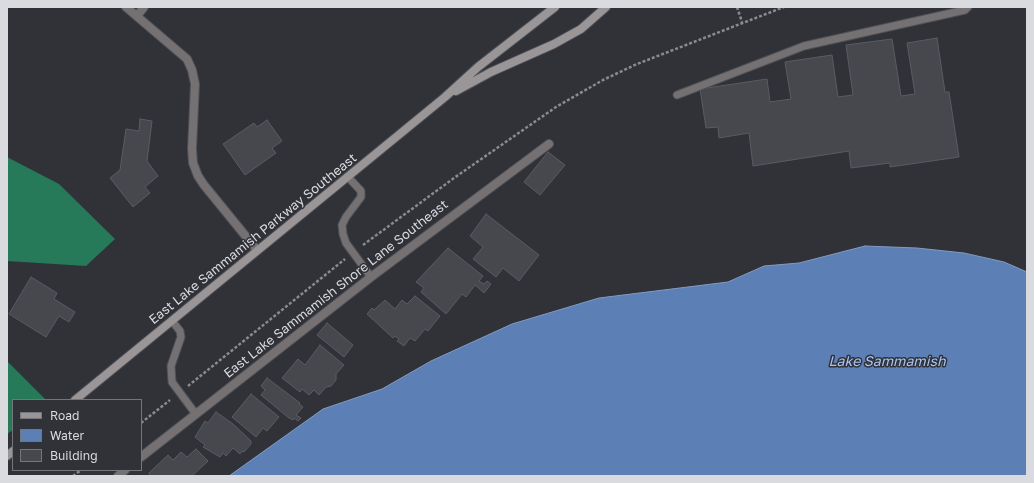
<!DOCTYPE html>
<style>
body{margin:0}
#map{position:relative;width:1034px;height:483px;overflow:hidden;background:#313238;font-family:"Golos Text",sans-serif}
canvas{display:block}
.frame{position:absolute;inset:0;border:8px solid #dadbdf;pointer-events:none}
.legend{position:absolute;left:12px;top:399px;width:130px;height:72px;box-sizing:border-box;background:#313238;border:1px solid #75767b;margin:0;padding:5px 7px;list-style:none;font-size:12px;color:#dadbdf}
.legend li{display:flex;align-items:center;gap:8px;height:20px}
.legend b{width:20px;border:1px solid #75767b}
</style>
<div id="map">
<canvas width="1034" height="483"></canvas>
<div class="frame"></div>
<ul class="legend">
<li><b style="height:5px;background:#9a9597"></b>Road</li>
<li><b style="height:11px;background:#5c7fb6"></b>Water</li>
<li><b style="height:11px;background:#46484e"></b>Building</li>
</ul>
</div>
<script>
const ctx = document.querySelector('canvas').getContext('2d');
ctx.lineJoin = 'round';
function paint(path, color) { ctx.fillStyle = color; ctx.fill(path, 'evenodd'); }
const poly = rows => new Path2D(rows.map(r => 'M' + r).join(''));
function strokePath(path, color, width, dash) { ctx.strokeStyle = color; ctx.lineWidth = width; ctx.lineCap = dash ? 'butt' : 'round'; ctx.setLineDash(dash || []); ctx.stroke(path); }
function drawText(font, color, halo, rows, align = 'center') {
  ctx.font = font + ' "Golos Text",sans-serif'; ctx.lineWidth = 3; ctx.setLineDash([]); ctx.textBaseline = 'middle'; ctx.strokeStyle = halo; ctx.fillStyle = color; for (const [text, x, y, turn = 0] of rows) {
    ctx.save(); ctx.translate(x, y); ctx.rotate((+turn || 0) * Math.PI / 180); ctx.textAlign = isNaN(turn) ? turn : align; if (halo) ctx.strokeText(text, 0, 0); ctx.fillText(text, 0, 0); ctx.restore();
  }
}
const forest = poly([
 [7,157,59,184,115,239,86,266,7,261],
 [7,361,46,400,13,400,13,430,7,434]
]);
const water = poly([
 [865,246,917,248,964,253,1004,262,1027,272,1027,476,229,476,323,409,382,389,431,361,512,324,599,298,728,282,764,266,799,263,865,246]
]);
const building = poly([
 [937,38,945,92,949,92,959,157,890,167,890,163,851,168,849,151,753,166,749,133,719,138,718,127,706,128,700,89,767,79,770,102,791,99,785,62,832,55,838,97,853,95,846,45,892,39,901,96,915,94,907,43,937,38],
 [140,119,152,121,147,161,158,176,145,187,150,193,133,207,110,178,120,170,126,129,139,131,140,119],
 [267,120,282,141,272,148,276,153,245,175,223,144,254,123,257,127,267,120],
 [548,152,565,165,540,195,524,182,548,152],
 [486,214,539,255,519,281,503,268,496,277,473,259,483,247,470,236,486,214],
 [448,248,483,276,479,281,484,284,487,281,491,284,484,293,475,285,466,297,462,294,446,314,421,292,424,288,416,282,448,248],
 [31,277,57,293,54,299,75,312,69,322,59,316,46,337,9,314,31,277],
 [415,296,440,316,428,331,425,329,415,341,410,338,404,346,397,341,399,339,395,336,393,338,367,314,372,308,374,310,385,300,395,309,402,300,407,304,415,296],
 [327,323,353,345,344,357,317,335,327,323],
 [320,345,344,365,336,374,336,380,331,386,326,387,319,395,314,390,309,395,302,389,300,392,282,378,298,359,305,365,320,345],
 [267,378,300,403,299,404,303,407,296,415,301,418,298,421,294,418,293,420,289,418,261,395,265,390,261,386,267,378],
 [251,394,279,417,267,431,263,428,256,437,232,417,251,394],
 [216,412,233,424,251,441,251,444,244,452,242,451,240,454,233,448,226,456,223,453,220,457,203,447,205,445,195,437,205,421,208,423,216,412],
 [196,449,208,461,192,476,151,476,149,473,168,455,173,460,181,452,187,457,196,449]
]);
const path = poly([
 [737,7,742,22],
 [363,245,454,178,556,107,603,80,637,64,784,7],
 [188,386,345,259],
 [141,423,170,400],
 [73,476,81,470]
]);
const service = poly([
 [677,95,804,46,965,10,968,7],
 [348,177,361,191,361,197,346,217,342,225,343,234,346,243,371,277],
 [172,321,180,331,181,337,171,366,172,382,195,413]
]);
const minor = poly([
 [126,7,187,59,192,70,195,84,192,149,193,163,198,176,204,185,257,250],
 [137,16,144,7],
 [141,457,371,277,549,144],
 [118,476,125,470]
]);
const secondary = poly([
 [456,91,491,72,554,44,581,29,606,7],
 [75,400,445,97,478,67,555,7],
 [7,456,13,451]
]);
const streetNames = [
 ["East Lake Sammamish Parkway Southeast",253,239,-39],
 ["East Lake Sammamish Shore Lane Southeast",336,289,-38]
];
const waterNames = [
 ["Lake Sammamish",887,362]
];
paint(forest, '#267959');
paint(water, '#5c7fb6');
strokePath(water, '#829bc2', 1);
paint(building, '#46484e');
strokePath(building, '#5b5c63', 1);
strokePath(service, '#4f5056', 9);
strokePath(minor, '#4f5056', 10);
strokePath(secondary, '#4f5056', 10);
strokePath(path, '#8a8b90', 2.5, [3, 2]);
strokePath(service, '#757173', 7);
strokePath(minor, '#757173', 8);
strokePath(secondary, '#9a9597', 8);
drawText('13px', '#dadbdf', '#313238', streetNames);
drawText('italic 14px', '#a7c5f4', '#313238', waterNames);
</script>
